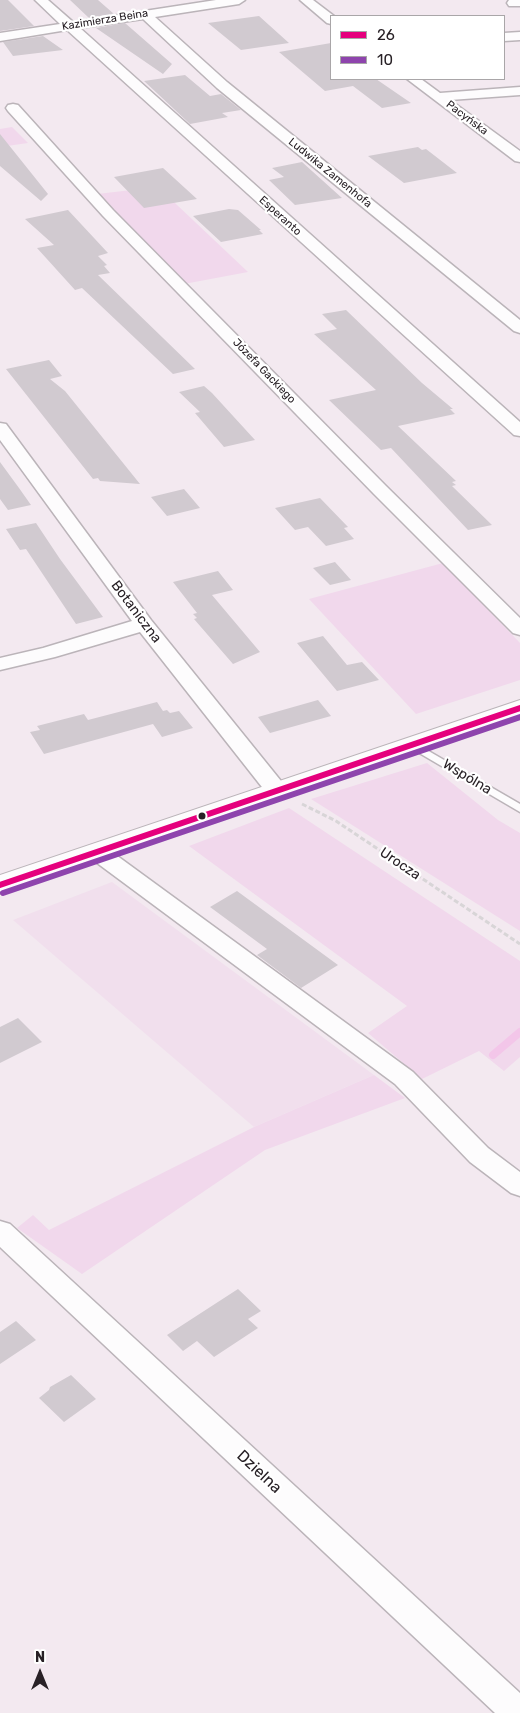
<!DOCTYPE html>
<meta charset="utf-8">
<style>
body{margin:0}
#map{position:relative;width:520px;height:1713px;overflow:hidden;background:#f3e9f0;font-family:Rubik,sans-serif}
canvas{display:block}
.legend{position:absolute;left:330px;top:15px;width:175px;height:65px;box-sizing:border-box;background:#fff;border:1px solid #a9a6a8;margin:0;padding:6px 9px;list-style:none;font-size:15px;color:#282126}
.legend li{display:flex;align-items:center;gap:10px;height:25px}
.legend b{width:25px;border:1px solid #a9a6a8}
.north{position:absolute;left:15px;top:1648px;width:50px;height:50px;-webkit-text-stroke:4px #fff;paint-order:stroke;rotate:0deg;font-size:14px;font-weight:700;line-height:20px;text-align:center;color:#282126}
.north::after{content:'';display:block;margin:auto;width:18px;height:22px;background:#282126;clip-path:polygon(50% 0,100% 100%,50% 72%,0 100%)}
</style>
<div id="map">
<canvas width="520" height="1713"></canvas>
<ul class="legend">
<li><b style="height:6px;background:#e5007d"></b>26</li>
<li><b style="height:6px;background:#8e44ad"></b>10</li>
</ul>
<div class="north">N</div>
</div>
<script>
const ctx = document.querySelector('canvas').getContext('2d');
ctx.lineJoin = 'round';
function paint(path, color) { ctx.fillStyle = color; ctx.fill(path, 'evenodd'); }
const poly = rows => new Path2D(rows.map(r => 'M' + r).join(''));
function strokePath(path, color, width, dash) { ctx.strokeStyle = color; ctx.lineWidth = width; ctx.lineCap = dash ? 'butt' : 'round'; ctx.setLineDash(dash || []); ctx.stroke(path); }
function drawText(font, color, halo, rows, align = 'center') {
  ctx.font = font + ' Rubik,sans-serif'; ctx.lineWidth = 4.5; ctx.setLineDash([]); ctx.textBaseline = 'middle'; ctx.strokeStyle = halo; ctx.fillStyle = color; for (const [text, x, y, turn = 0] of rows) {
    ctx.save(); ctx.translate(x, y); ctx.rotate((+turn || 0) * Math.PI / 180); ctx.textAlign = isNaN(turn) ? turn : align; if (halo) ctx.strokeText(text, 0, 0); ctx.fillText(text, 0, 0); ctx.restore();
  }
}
const built = poly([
 [112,882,374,1075,254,1127,13,920]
]);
const green = poly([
 [12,127,28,143,0,147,0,129],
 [158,187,248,272,184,284,97,194],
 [443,563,520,643,520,680,416,714,309,599],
 [427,763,498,820,520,833,520,931,311,799],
 [289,808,520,961,520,1057,504,1071,479,1051,422,1079,368,1033,407,1006,189,846],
 [374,1075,405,1098,265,1150,82,1274,17,1228,33,1215,49,1230,254,1127]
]);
const stream = poly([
 [493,1055,520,1032]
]);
const building = poly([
 [0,0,8,0,34,26,0,31],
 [70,0,98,0,114,14,89,18],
 [259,16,289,43,241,50,208,23],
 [125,23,172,64,163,74,96,28],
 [43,36,63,50,13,56,3,42],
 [331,43,331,79,376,79,411,103,382,108,353,86,325,91,279,52],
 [185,75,210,96,221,94,241,110,222,113,228,117,190,124,144,81],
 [0,134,48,194,41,201,0,166],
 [418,147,422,150,426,149,457,173,404,183,368,156],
 [302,162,342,198,295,205,269,180,284,177,272,168],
 [163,168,197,199,144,208,114,177],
 [229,209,238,210,261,230,259,230,263,234,221,242,193,216],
 [68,210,108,253,98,256,107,265,104,266,110,273,98,275,195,369,173,374,82,288,75,290,37,248,54,245,25,219],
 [346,310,422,383,453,409,450,409,455,414,398,426,456,481,452,482,456,485,452,486,492,525,468,530,391,448,381,450,329,400,376,390,314,334,337,329,322,314],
 [49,360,62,376,50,379,65,391,140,484,100,481,98,478,93,479,6,369],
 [204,386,212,393,255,440,224,447,195,413,200,412,179,392],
 [0,462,19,488,31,505,8,510,0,499],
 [184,489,200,508,167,516,151,497],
 [320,498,348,527,344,528,354,539,326,546,308,527,295,530,275,508],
 [36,523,60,559,103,617,76,624,26,549,20,550,6,529],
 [335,562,351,580,330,585,313,568],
 [218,571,233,590,212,595,260,652,233,664,194,619,197,618,193,614,197,613,173,582],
 [323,636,347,665,362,662,379,680,337,691,297,643],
 [318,700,331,716,270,733,258,717],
 [157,702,163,711,167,710,170,713,179,711,193,728,162,737,153,724,44,754,30,732,40,730,37,726,84,714,88,720],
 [237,891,338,965,301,988,257,955,267,949,210,907],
 [18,1018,42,1042,0,1063,0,1027],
 [238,1289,261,1311,248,1319,258,1328,214,1357,197,1341,183,1351,167,1335],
 [16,1321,36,1340,0,1364,0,1332],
 [71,1375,96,1399,64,1422,39,1398,49,1390,50,1387]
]);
const path = poly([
 [302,804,336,821,520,944]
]);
const lane = poly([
 [413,742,520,804,520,812,409,747,408,745,409,743,413,742]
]);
const street = poly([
 [35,0,48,0,73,22,216,0,245,0,239,4,155,17,227,82,520,320,520,333,514,331,217,88,143,19,80,28,520,422,520,436,514,435,67,30,0,41,0,33,60,24,35,0],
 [300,0,313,0,334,16,331,16,331,24,327,23,300,0],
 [509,0,520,0,520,6,509,6,507,3,509,0],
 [520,32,520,40,504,41,504,33,520,32],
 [407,79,421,79,440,93,520,87,520,95,450,100,520,151,520,162,515,161,407,79],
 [13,104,18,105,113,210,386,486,520,618,520,635,513,633,374,494,103,216,8,111,6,108,8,105,13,104],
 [0,423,6,424,151,620,285,786,288,791,285,796,277,798,269,796,140,632,55,657,0,670,0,658,43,648,132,621,0,440,0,423],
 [97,845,105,847,413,1072,488,1148,520,1172,520,1196,511,1193,470,1162,395,1084,89,857,86,852,89,847,97,845],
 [0,1221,10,1224,520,1693,520,1713,495,1713,0,1247,0,1221]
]);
const secondary = poly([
 [520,700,520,716,0,894,0,875,520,700]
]);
const bus1 = poly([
 [0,885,520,708]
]);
const bus2 = poly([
 [3,893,520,717]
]);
const markers = [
 [202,816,4.5,"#282126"]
];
const farStreetnames = [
 ["Kazimierza Beina",105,20,-9],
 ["Pacyńska",467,118,37],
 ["Ludwika Zamenhofa",330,173,39],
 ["Esperanto",280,216,42],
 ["Józefa Gackiego",264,371,46]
];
const streetNames = [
 ["Botaniczna",136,612,53],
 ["Wspólna",467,777,31],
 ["Urocza",400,864,34]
];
const nearStreetnames = [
 ["Dzielna",259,1472,43]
];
paint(built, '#f1dfed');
paint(green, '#f1d8ec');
strokePath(stream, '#f3c6e9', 8);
paint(building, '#d1cad0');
strokePath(lane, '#bbb4b9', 3);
strokePath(street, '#bbb4b9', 3);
strokePath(secondary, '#bbb4b9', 2);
strokePath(path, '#d8d5d7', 3, [5, 2.5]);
paint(lane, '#fdfcfd');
paint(street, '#fdfcfd');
paint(secondary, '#fdfcfd');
strokePath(bus1, '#e5007d', 6);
strokePath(bus2, '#8e44ad', 6);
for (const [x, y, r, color] of markers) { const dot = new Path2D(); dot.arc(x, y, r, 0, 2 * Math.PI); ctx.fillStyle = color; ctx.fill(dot); strokePath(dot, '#fff', 2); }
drawText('11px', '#282126', '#fff', farStreetnames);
drawText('14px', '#282126', '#fff', streetNames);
drawText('16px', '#282126', '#fff', nearStreetnames);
</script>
